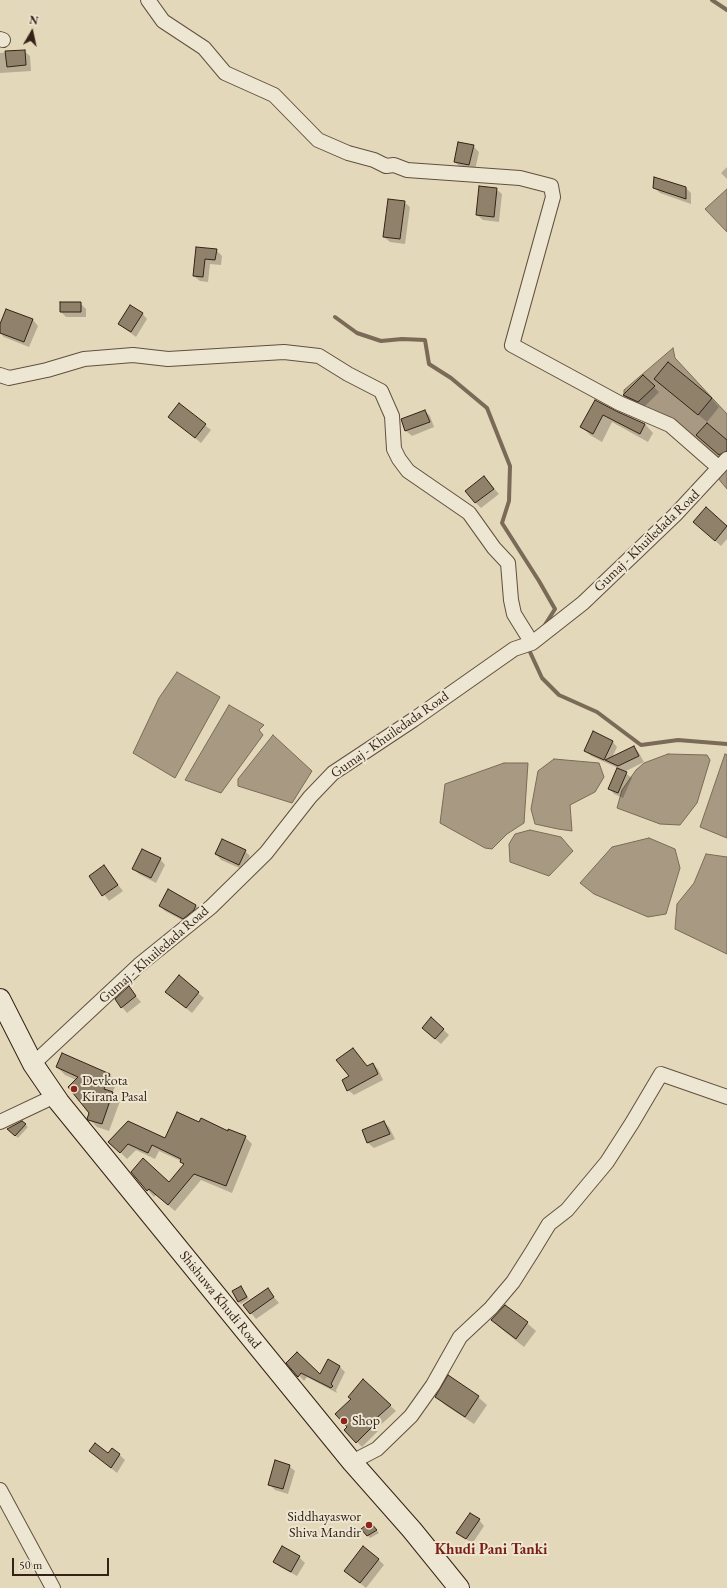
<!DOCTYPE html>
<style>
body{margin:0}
#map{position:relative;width:727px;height:1588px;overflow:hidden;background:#e4d8ba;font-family:"EB Garamond",serif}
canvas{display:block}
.north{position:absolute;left:12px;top:12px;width:40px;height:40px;-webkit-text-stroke:3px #ede6d2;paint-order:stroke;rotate:9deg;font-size:11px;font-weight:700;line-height:16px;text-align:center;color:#352216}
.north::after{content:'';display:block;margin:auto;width:14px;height:18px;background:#352216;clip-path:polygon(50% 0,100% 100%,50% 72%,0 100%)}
.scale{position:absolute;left:12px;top:1558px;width:97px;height:18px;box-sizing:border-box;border:2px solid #352216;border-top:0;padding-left:5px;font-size:12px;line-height:14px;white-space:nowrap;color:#352216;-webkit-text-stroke:3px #ede6d2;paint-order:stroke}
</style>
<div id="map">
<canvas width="727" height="1588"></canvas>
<div class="north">N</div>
<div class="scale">50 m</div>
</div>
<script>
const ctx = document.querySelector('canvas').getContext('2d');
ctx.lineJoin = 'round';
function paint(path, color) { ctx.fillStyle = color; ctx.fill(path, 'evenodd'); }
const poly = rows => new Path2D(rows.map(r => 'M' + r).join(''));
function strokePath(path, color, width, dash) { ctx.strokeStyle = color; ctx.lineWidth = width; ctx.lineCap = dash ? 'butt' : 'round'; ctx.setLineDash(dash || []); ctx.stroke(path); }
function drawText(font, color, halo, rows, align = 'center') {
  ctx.font = font + ' "EB Garamond",serif'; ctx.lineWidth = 4; ctx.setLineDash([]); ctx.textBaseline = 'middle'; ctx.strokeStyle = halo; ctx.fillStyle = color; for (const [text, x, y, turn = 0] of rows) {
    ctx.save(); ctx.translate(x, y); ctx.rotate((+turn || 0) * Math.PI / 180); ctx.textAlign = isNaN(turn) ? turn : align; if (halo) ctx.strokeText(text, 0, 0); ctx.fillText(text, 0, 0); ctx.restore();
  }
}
const water = poly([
 [727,189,727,232,705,209,727,189],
 [673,348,675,358,727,414,727,489,683,436,624,407,624,390,673,348],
 [177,672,220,697,175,778,133,753,159,698,177,672],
 [229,705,264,725,259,730,263,735,221,793,185,780,229,705],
 [273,735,312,771,292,803,238,786,238,779,273,735],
 [668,754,707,755,710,760,697,803,680,825,660,824,617,808,622,790,636,770,644,763,668,754],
 [725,754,727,755,727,838,700,827,725,754],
 [554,759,599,763,604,777,595,792,570,805,572,831,558,829,535,824,531,809,538,771,554,759],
 [504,763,528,763,524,823,507,834,492,849,485,848,440,823,445,784,504,763],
 [530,830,561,837,573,851,549,876,510,862,509,844,515,834,530,830],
 [649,838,675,849,680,868,666,914,648,917,594,894,580,883,612,847,649,838],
 [706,854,727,857,727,954,675,929,677,904,694,883,706,854]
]);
const shadow = poly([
 [24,51,30,56,31,71,0,73,0,53],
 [473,146,479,152,475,170,460,167,455,162],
 [727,167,727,179,721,173],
 [654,187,686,188,691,193,691,204,660,193],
 [496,189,502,194,499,222,483,220,477,215],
 [404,202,410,207,405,244,390,242,384,237],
 [197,248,216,250,222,256,221,265,210,264,208,282,200,281,194,276],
 [80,303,86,309,86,317,66,317,61,312],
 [7,310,33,320,38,326,29,347,4,337,0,333,0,327],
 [142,313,147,319,136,337,125,329,119,324],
 [643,376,659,392,644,407,630,401,624,395],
 [655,379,711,398,719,407,707,422],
 [595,401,615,412,645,424,653,433,648,442,612,422,602,442,590,435,582,427],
 [179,404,211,430,201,443,169,417],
 [425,411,430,416,434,427,412,436,406,431,402,420],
 [484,477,499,494,481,508,475,502],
 [707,509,727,527,727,539,721,546,700,527],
 [612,741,617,747,612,758,634,747,639,753,644,762,624,772,632,778,623,798,614,794,609,788,618,768,591,756,585,750],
 [245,851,250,856,244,870,221,860,216,854],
 [160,859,165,865,156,883,139,874,134,869],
 [104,867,123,891,109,901,90,876],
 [168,891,196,906,201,911,189,924,165,911,160,906],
 [179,977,204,998,192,1013,172,997],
 [129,988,141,1002,127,1013,122,1007],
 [431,1018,449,1035,441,1044,428,1033],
 [373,1064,378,1069,383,1080,354,1095,348,1090,368,1067],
 [57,1067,110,1075,117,1083,112,1093,120,1101,109,1131,97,1127,88,1118,90,1113,76,1080,65,1075],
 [22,1122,28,1127,18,1138,8,1129],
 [384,1122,389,1127,395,1139,374,1148,368,1143,363,1131],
 [200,1124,245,1137,252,1144,232,1193,201,1180,175,1211,156,1195,154,1197,132,1172,169,1183,184,1165,181,1161,159,1151,155,1159,136,1150,127,1159,110,1142,165,1139],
 [241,1287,249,1299,241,1304,238,1301],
 [267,1289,279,1303,256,1319,244,1305],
 [505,1306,527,1323,536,1331,524,1347,500,1328,492,1320],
 [328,1360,340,1367,345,1372,336,1390,337,1393,307,1377,304,1381,288,1363,320,1375],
 [448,1377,478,1397,487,1405,474,1424,445,1405,436,1396],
 [363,1380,396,1411,376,1429,378,1431,362,1447,345,1430,348,1427,352,1400],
 [113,1449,125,1460,117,1473,90,1451,109,1454],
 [289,1466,295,1471,288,1494,275,1490,269,1484],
 [479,1520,484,1526,472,1544,458,1532],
 [370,1523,379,1533,370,1538,362,1529],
 [299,1557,305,1563,297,1576,280,1567,275,1562],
 [378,1559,384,1565,366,1588,351,1576]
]);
const stream = poly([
 [712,0,727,10],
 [335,317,357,333,381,341,402,339,425,340,429,364,451,378,487,408,510,466,509,501,502,523,539,581,555,609,543,628],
 [530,652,542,678,559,695,597,712,641,745,678,740,727,744]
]);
const building = poly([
 [25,50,26,65,7,67,5,51,25,50],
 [458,142,474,145,469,165,454,162,458,142],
 [654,177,686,187,686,199,653,188,654,177],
 [479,186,497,188,494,217,476,215,479,186],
 [388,199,405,201,400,239,383,237,388,199],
 [196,247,217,249,215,260,205,259,203,277,193,276,196,247],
 [60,302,81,302,81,312,60,312,60,302],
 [130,305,143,313,131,332,118,324,130,305],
 [6,309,33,319,24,342,0,333,0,324,6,309],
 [668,362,712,398,698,415,654,379,668,362],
 [643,375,655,386,638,402,623,395,643,375],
 [595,400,616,411,645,424,640,434,603,415,593,434,580,427,595,400],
 [179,403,206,424,195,438,168,417,179,403],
 [425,410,430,422,405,431,401,419,425,410],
 [707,423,727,440,727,451,719,455,696,435,707,423],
 [484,476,494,489,475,503,465,491,484,476],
 [706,507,727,526,715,541,693,522,706,507],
 [593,731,613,741,604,760,584,751,593,731],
 [634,746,639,756,618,766,605,760,634,746],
 [617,768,627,772,618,793,608,789,617,768],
 [222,839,246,850,239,865,215,854,222,839],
 [142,849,161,858,151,878,132,869,142,849],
 [104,865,118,885,102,896,89,876,104,865],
 [168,889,196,905,194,910,183,919,159,906,168,889],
 [179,975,199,992,186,1008,165,992,179,975],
 [129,986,136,996,121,1008,115,999,129,986],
 [431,1017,444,1029,435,1039,422,1028,431,1017],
 [353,1048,367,1066,373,1063,378,1074,347,1091,342,1080,349,1076,336,1060,353,1048],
 [62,1053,110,1074,104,1089,113,1092,102,1124,88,1120,87,1119,89,1113,68,1087,78,1077,56,1067,62,1053],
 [177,1112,199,1122,201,1118,228,1131,228,1129,246,1136,226,1186,194,1174,168,1205,149,1189,147,1191,131,1172,143,1158,169,1182,184,1164,180,1162,181,1159,152,1145,148,1153,128,1144,120,1153,108,1142,128,1121,165,1138,177,1112],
 [22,1121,26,1124,15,1136,7,1129,22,1121],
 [384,1121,390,1134,367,1143,362,1130,384,1121],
 [241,1286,247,1297,238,1302,232,1291,241,1286],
 [268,1288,274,1297,250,1314,243,1305,268,1288],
 [505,1305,528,1322,516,1339,491,1320,505,1305],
 [297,1352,320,1374,328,1359,340,1366,331,1384,333,1386,331,1388,301,1373,298,1377,297,1376,286,1363,297,1352],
 [448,1375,479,1396,465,1417,435,1397,448,1375],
 [363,1379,391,1405,371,1423,374,1425,356,1443,344,1430,347,1427,335,1414,351,1399,348,1397,363,1379],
 [95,1443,108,1453,112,1448,120,1454,111,1468,89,1451,95,1443],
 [275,1460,290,1465,283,1489,268,1485,275,1460],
 [470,1513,480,1519,466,1539,456,1533,470,1513],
 [370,1522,377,1530,367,1536,361,1529,370,1522],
 [282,1546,300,1556,291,1572,273,1562,282,1546],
 [363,1546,379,1559,360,1583,344,1571,363,1546]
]);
const street = poly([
 [148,0,163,21,204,48,225,73,274,95,318,140,348,153,374,160,386,166,394,165,407,170,520,178,551,186,553,197,512,345,619,403,670,425,718,467],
 [0,39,3,40],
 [0,375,9,378,47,370,84,359,133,355,168,359,284,352,319,356,348,374,381,391,392,416,394,449,399,459,408,471,469,513,494,548,508,563,511,600,514,614,532,643],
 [33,1064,139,965,211,907,266,853,310,797,333,773,413,720,514,649,532,643,583,603,675,515,727,459],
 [0,1122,55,1096],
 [352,1462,377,1449,411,1416,433,1385,460,1337,491,1308,513,1282,532,1252,549,1224,567,1210,607,1162,632,1123,661,1074,727,1097],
 [0,1490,53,1588]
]);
const secondary = poly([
 [0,999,33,1064,59,1102,352,1462,412,1530,459,1588]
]);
const markers = [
 [74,1089,4,"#8f2418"],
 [344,1421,4,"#8f2418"],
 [369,1525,4,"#8f2418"]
];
const streetNames = [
 ["Gumaj - Khuiledada Road",647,541,-44],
 ["Gumaj - Khuiledada Road",390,735,-35],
 ["Gumaj - Khuiledada Road",154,955,-41],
 ["Shishuwa Khudi Road",220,1300,51]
];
const poiNames = [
 ["Devkota",82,1081],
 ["Kirana Pasal",82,1097],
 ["Shop",352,1421],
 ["Siddhayaswor",361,1517,"right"],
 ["Shiva Mandir",361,1533,"right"]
];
const neighbourhoodNames = [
 ["Khudi Pani Tanki",491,1550]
];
paint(water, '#a89a82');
strokePath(water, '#7a6a57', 1);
paint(shadow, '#0003');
strokePath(stream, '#7a6a57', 4);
paint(building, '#90816b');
strokePath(building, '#352216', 1);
strokePath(street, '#61503f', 16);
strokePath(secondary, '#352216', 22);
strokePath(street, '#ede6d2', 14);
strokePath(secondary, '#ede6d2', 20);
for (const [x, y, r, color] of markers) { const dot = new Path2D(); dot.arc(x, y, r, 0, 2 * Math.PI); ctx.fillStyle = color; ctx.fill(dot); strokePath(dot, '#ede6d2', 1.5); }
drawText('14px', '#352216', '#ede6d2', streetNames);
drawText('14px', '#352216', '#ede6d2', poiNames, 'left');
drawText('bold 15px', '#7a1f14', '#ede6d2', neighbourhoodNames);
</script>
